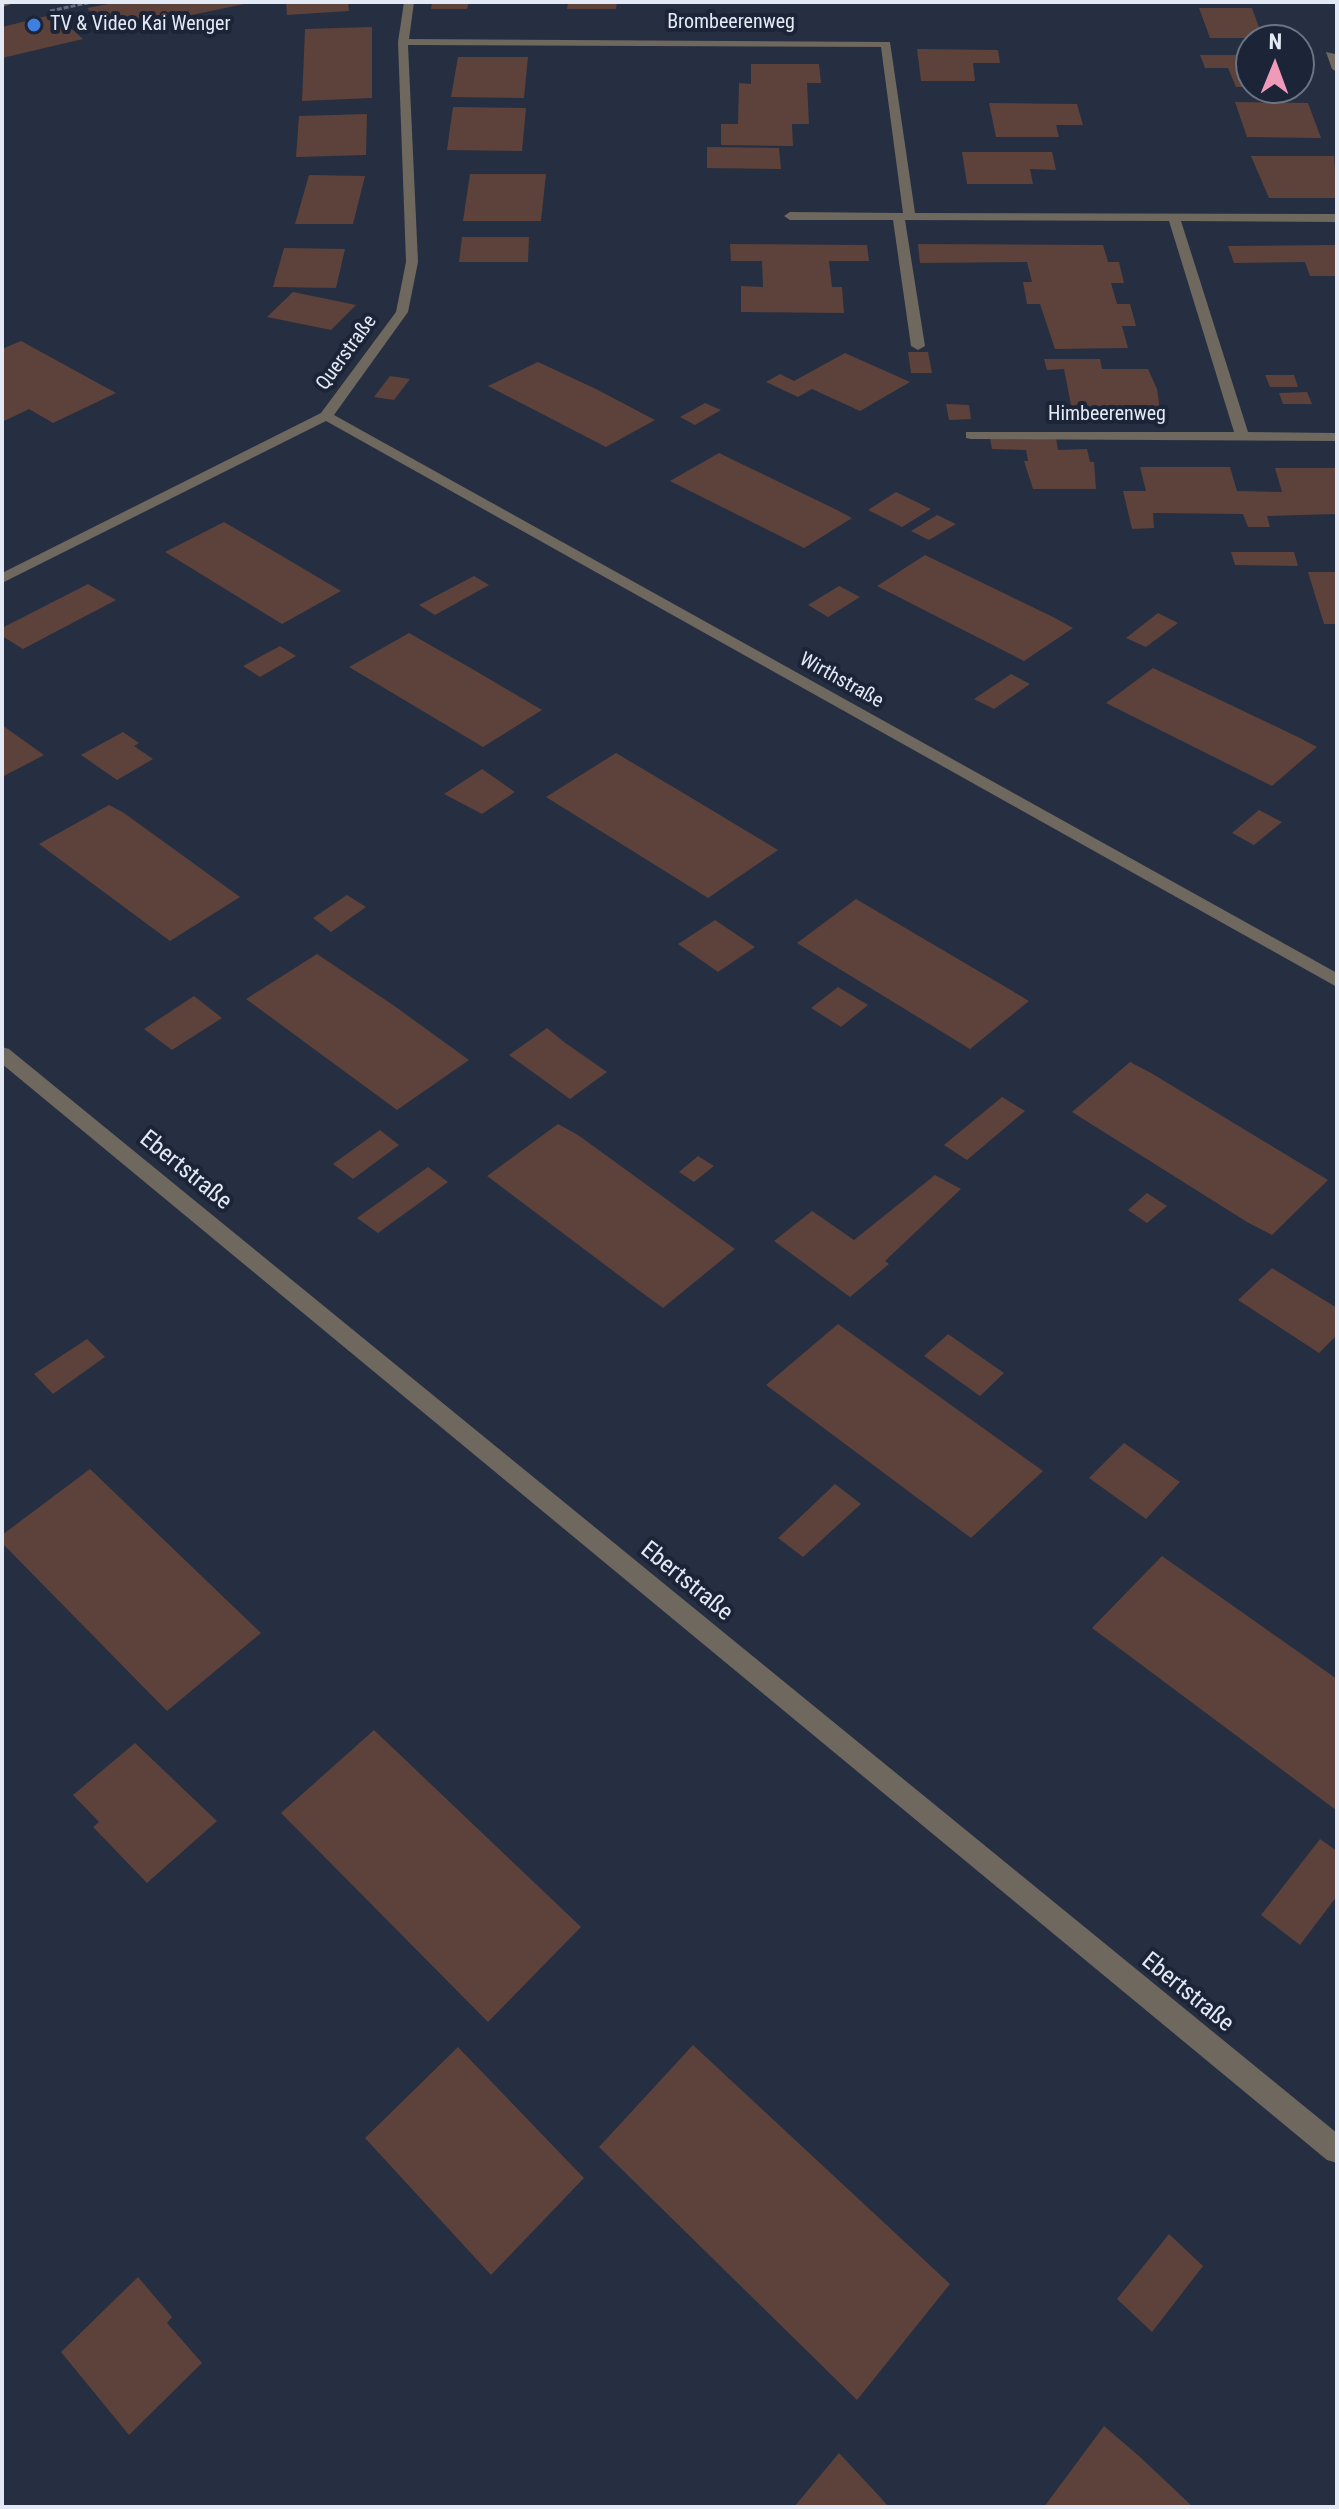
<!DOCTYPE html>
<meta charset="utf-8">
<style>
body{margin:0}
#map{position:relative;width:1339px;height:2509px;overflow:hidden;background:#262e42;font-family:"Roboto Condensed",sans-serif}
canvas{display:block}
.frame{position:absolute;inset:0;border:4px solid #e4e9f6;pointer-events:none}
.north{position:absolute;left:1235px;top:24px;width:80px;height:80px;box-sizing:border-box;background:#1c2437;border:2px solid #6c7383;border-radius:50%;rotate:1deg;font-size:22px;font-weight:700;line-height:32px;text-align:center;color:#e4e9f6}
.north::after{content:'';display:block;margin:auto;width:28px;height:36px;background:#ef9ab8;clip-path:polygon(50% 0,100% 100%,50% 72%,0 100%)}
</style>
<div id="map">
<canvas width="1339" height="2509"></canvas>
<div class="frame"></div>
<div class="north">N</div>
</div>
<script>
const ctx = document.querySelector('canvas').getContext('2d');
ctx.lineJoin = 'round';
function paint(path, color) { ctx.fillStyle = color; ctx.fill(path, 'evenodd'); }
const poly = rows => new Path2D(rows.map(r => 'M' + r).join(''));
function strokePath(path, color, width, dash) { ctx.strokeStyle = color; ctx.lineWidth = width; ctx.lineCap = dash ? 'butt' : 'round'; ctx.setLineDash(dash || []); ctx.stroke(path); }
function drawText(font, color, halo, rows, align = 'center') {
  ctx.font = font + ' "Roboto Condensed",sans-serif'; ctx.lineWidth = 8; ctx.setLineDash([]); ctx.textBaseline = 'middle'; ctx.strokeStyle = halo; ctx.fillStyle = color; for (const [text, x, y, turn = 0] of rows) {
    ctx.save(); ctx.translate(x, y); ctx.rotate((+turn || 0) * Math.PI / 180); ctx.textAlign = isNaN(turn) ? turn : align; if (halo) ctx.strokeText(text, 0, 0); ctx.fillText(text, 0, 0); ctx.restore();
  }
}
const building = poly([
 [118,2,249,2,249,3,110,32,87,8],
 [286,2,348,2,349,11,287,15],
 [432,2,469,2,467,9,431,9],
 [568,2,617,2,616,9,567,9],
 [1199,8,1252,8,1260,30,1294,30,1297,38,1210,38],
 [55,14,83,39,2,58,2,27],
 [372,27,372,98,302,101,305,29],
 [917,49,998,50,1000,63,973,63,975,81,921,81],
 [1200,55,1251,55,1251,87,1236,87,1228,68,1205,68],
 [458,57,528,57,524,98,451,97],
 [751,64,819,64,821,83,807,83,809,124,792,124,793,146,721,145,721,124,738,124,739,83,751,84],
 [1235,102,1308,103,1321,138,1247,137],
 [989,103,1077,104,1083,125,1056,125,1059,137,996,137],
 [453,107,526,108,522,151,447,150],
 [367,114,366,155,296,157,299,116],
 [707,147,779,148,781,169,707,168],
 [962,152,1052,152,1056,170,1030,169,1033,184,967,184],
 [1251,156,1334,156,1337,198,1269,198],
 [470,174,546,174,541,221,463,221],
 [309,175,365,176,353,224,295,224],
 [462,237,529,237,528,262,459,262],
 [730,244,867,245,869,261,829,261,832,287,842,287,844,313,741,312,741,286,763,287,762,261,731,261],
 [918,244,1103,245,1108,262,1119,262,1124,283,1111,283,1117,304,1130,304,1136,326,1122,326,1128,348,1055,349,1040,304,1027,304,1023,282,1032,282,1027,262,920,263],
 [1337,245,1337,276,1310,276,1305,262,1234,263,1228,246],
 [284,248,345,249,336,288,273,287],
 [293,292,356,305,331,330,267,317],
 [21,341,116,393,53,423,29,409,2,422,2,349],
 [908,352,928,352,932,373,911,373],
 [845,353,910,382,860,411,812,389,798,397,766,382,780,374,794,381],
 [1044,359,1100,359,1102,369,1148,369,1157,389,1160,410,1135,410,1138,421,1095,421,1092,410,1072,410,1064,369,1047,370],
 [538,362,596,389,655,420,606,447,488,386],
 [1265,375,1294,375,1298,387,1270,387],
 [390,376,410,379,394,400,374,397],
 [1307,392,1312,404,1283,404,1279,393],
 [705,403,721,410,695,425,680,417],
 [946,404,969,405,971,419,949,420],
 [990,438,1056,438,1058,450,1087,449,1090,462,1094,462,1096,489,1033,489,1024,461,1028,461,1026,450,992,449],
 [719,453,837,510,852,518,804,548,670,481],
 [1140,467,1230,467,1237,491,1282,492,1275,468,1337,468,1337,514,1267,516,1270,527,1248,527,1243,514,1153,513,1154,528,1132,529,1123,491,1146,491],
 [896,492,931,509,902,527,868,510],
 [937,515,956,524,929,540,911,531],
 [224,522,282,556,341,591,282,624,165,552],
 [1231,552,1294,552,1298,566,1235,565],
 [925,555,1055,618,1073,628,1024,661,877,586],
 [1308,572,1337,572,1337,624,1324,624],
 [474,576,489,585,435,615,419,605],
 [88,584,116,600,23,649,2,636,2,628],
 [839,586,860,597,828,617,808,605],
 [1158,613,1178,623,1146,647,1126,638],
 [409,633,474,670,542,710,483,747,349,667],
 [280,646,296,656,260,677,243,666],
 [1153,668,1300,738,1317,747,1272,786,1106,703],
 [1011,674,1030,684,994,709,974,699],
 [2,725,44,755,2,777],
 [123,732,139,743,134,746,153,759,117,780,81,755],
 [616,753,695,800,778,850,708,898,546,797],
 [482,769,515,792,482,814,444,794],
 [109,805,124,813,240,897,170,941,39,844],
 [1259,810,1282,822,1254,845,1232,833],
 [347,895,366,907,331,932,313,918],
 [856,899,1009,989,1029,1001,970,1049,797,943],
 [715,920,755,947,718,972,678,944],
 [317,954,393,1005,469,1060,397,1110,246,999],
 [838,987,868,1005,841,1027,811,1008],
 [194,996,222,1018,172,1050,144,1029],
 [547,1028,564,1042,607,1072,570,1099,509,1055],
 [1130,1062,1151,1073,1328,1180,1272,1235,1247,1222,1072,1112],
 [1002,1097,1025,1111,967,1160,944,1145],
 [558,1124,578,1135,735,1249,663,1308,641,1292,487,1176],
 [380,1130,399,1145,353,1179,333,1164],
 [698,1156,714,1166,694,1182,679,1172],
 [428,1167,448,1182,378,1233,357,1218],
 [935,1175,961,1189,885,1261,889,1264,850,1297,774,1241,812,1211,854,1240],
 [1147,1193,1167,1206,1147,1223,1128,1210],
 [1272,1268,1337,1308,1337,1335,1319,1353,1238,1300],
 [838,1324,1043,1471,971,1538,766,1385],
 [948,1334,1004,1373,980,1396,924,1356],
 [87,1339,105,1357,53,1394,34,1374],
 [1124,1443,1180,1482,1146,1519,1089,1478],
 [90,1469,261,1633,167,1711,2,1543,2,1535],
 [835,1484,861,1504,803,1557,778,1538],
 [1162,1556,1337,1679,1336,1810,1092,1628],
 [374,1730,581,1927,488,2022,281,1813],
 [135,1743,217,1821,147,1883,93,1827,99,1822,73,1795],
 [1320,1839,1337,1851,1337,1896,1300,1945,1261,1915],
 [693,2045,950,2284,857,2400,599,2147],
 [458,2047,584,2178,491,2275,365,2138],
 [1169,2234,1203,2266,1152,2332,1117,2299],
 [138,2277,172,2317,167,2323,202,2363,129,2435,61,2352],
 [1104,2426,1140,2457,1193,2507,1044,2507],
 [839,2453,880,2497,889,2507,794,2507]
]);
const path = poly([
 [50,11,92,2]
]);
const minor = poly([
 [2,2,17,2,2,7,2,2],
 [404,2,414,2,409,39,890,42,915,213,1337,214,1337,222,1181,221,1248,432,1337,433,1337,441,971,439,966,438,966,432,1234,432,1169,221,905,220,925,346,918,350,911,346,893,220,790,220,784,216,790,212,903,213,881,47,408,45,418,262,408,312,334,415,1337,973,1337,987,326,421,2,583,2,573,321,413,396,312,406,262,398,42,404,2],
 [1326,52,1335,54,1337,72,1332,69,1326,52],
 [2,1047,9,1049,1337,2133,1337,2163,1327,2160,2,1064,2,1047]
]);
const markers = [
 [34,25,8,"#3f7fe0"]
];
const farStreetnames = [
 ["Brombeerenweg",731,23],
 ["Querstraße",347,353,-54],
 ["Himbeerenweg",1107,415],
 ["Wirthstraße",841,681,29]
];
const farPoinames = [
 ["TV & Video Kai Wenger",50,25]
];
const streetNames = [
 ["Ebertstraße",185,1171,39],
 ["Ebertstraße",686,1582,39],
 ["Ebertstraße",1187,1993,39]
];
paint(building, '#5c423a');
strokePath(path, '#646b7c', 3, [5, 2]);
paint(minor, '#6e685e');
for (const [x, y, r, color] of markers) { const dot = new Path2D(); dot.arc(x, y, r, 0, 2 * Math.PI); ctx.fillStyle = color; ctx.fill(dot); strokePath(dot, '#1c2437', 3); }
drawText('20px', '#e4e9f6', '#1c2437', farStreetnames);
drawText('20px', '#e4e9f6', '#1c2437', farPoinames, 'left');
drawText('24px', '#e4e9f6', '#1c2437', streetNames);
</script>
